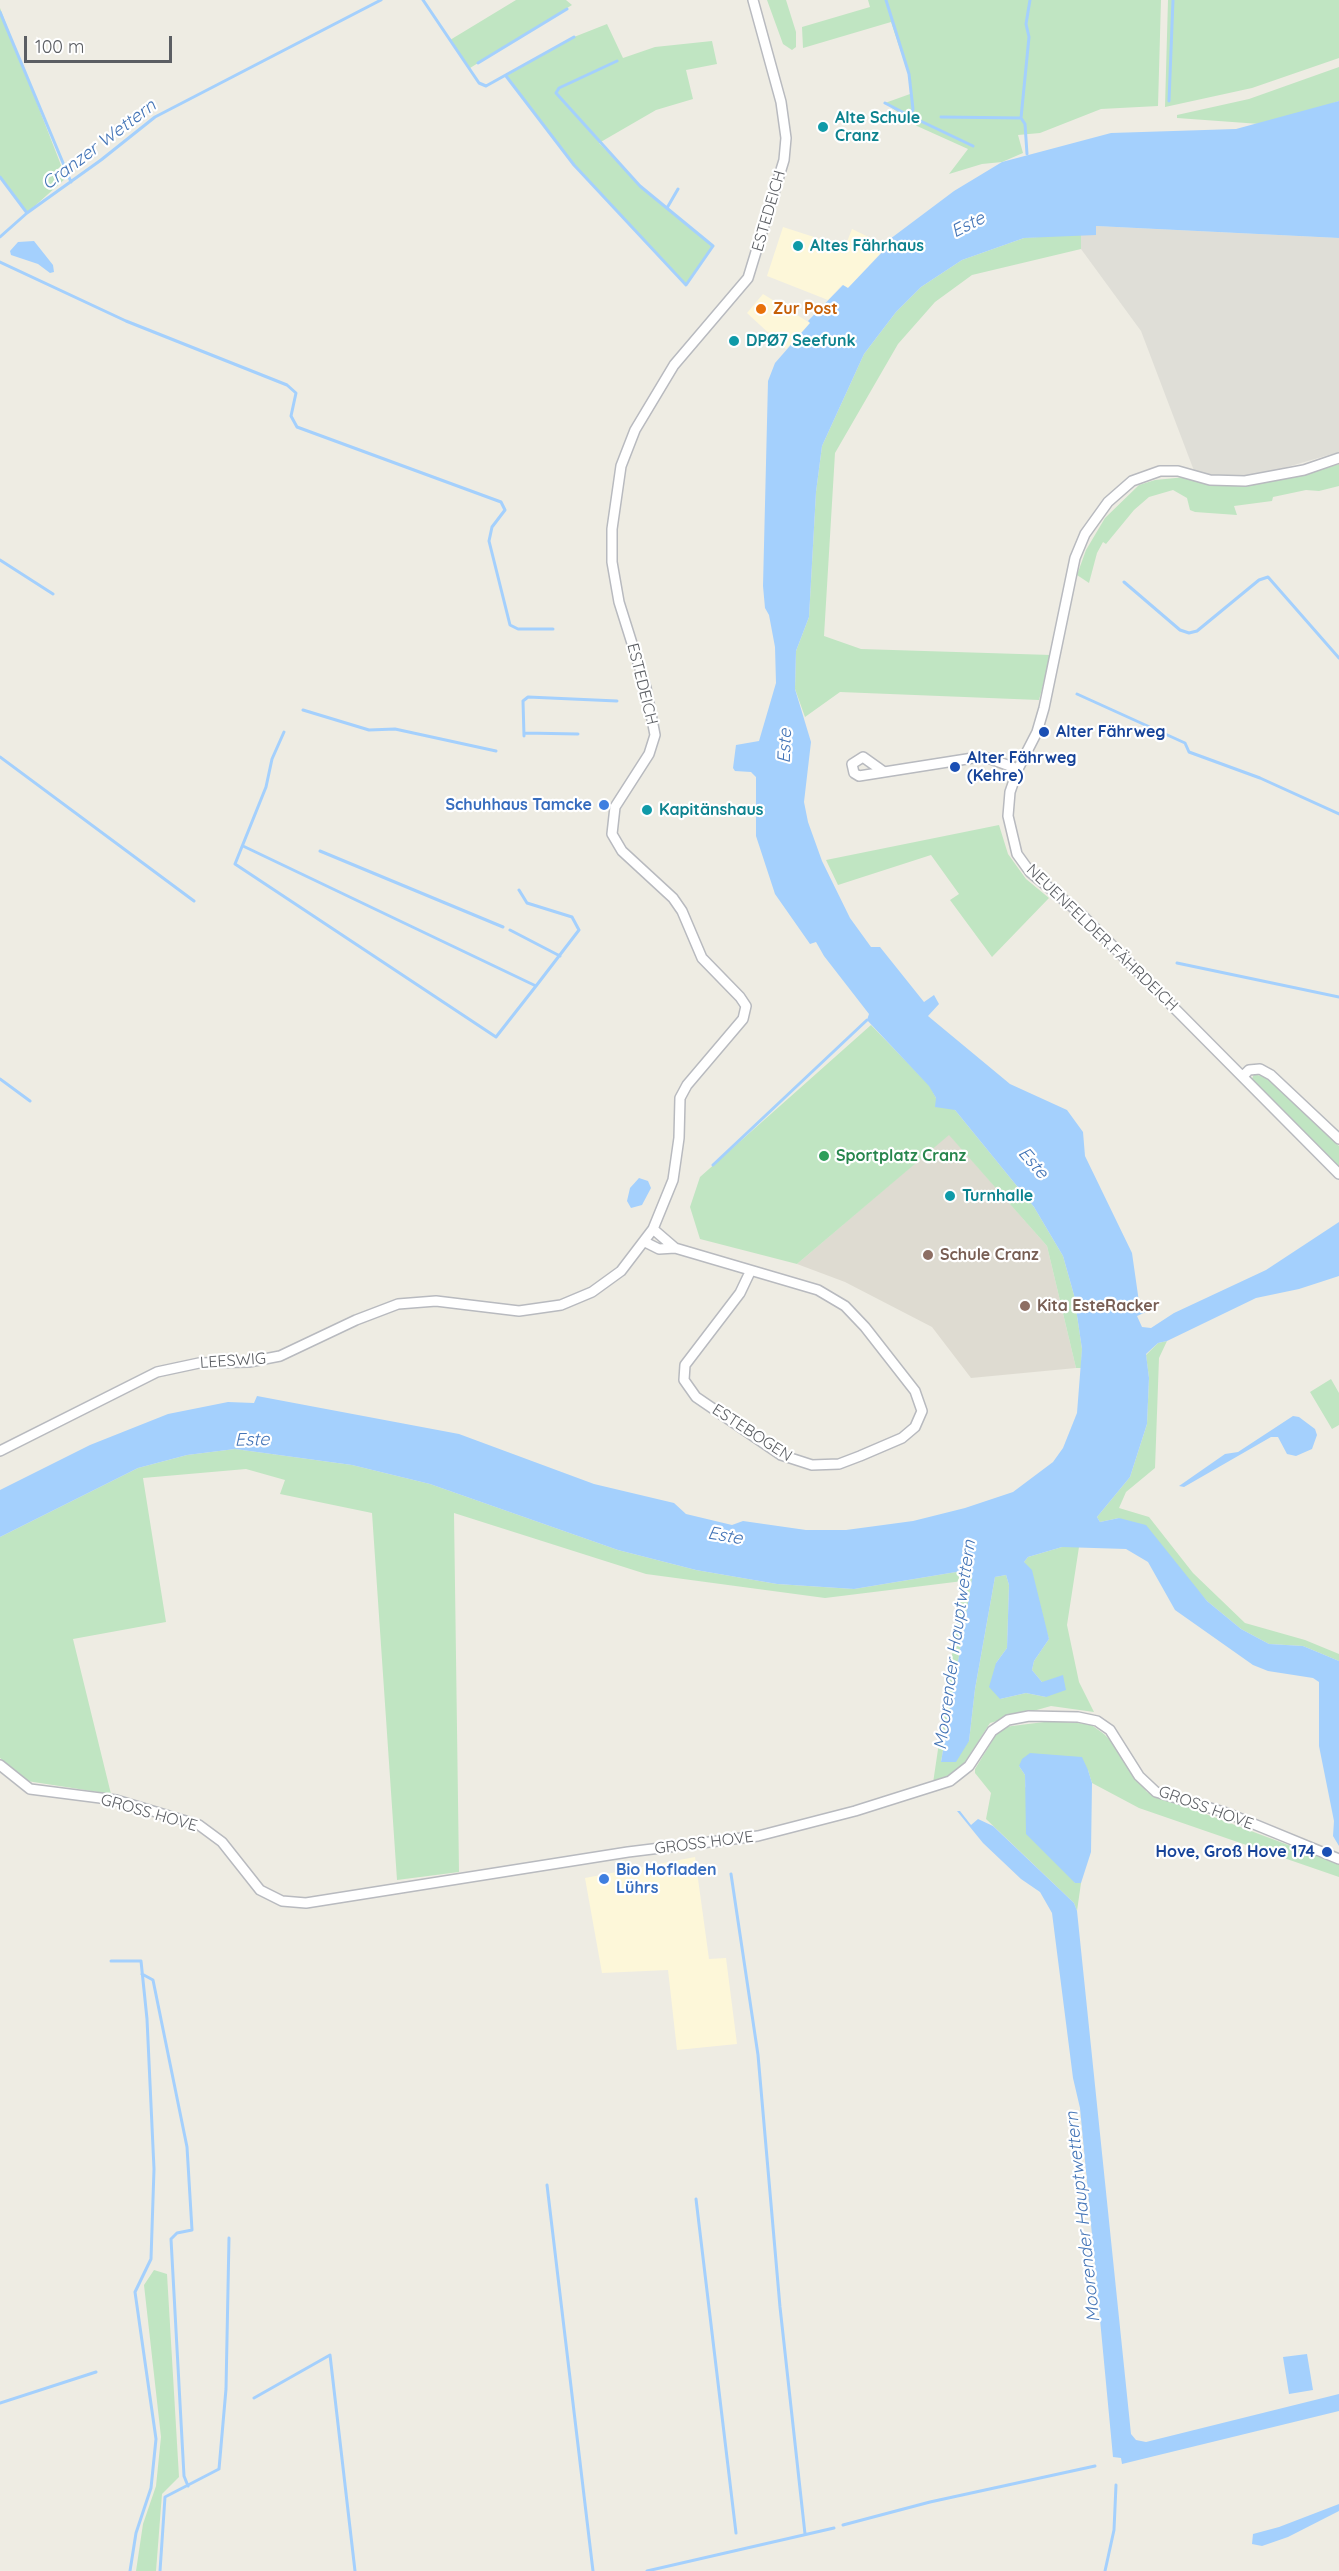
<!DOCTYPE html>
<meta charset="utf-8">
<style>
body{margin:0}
#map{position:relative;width:1339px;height:2571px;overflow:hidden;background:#eeece3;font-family:Quicksand,sans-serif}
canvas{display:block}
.scale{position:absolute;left:24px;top:36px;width:148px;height:27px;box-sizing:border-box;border:3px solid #5b5e63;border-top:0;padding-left:8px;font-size:18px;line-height:21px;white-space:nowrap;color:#5b5e63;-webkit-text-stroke:4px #fff;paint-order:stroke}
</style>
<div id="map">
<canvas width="1339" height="2571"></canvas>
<div class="scale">100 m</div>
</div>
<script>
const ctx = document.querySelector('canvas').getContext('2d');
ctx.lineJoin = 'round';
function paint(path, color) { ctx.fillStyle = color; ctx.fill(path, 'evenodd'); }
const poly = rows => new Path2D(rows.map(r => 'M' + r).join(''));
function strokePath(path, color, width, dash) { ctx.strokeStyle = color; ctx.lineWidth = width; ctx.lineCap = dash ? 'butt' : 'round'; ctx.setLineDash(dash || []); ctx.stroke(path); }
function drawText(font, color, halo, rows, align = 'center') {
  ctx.font = font + ' Quicksand,sans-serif'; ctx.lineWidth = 4.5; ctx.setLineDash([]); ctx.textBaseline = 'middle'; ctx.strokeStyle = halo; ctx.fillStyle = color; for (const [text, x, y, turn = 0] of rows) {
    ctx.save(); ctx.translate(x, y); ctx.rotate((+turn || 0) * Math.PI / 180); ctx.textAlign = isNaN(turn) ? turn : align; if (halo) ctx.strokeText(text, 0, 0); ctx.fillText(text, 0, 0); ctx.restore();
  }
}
const commercial = poly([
 [783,227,845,247,852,229,881,243,884,240,889,244,848,288,842,285,828,300,767,276],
 [763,294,810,323,786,349,747,313],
 [695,1857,709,1959,726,1958,737,2044,677,2050,668,1970,602,1973,585,1878]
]);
const industrial = poly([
 [1096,226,1339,238,1339,452,1256,476,1196,476,1141,331,1081,249,1081,234,1096,234]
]);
const education = poly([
 [949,1134,1047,1246,1076,1368,971,1378,932,1327,845,1282,797,1264]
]);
const green = poly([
 [516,0,566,0,572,5,470,68,450,40],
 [767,0,786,0,796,32,796,47,792,50,783,44],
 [868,0,1161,0,1158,106,1101,109,1040,133,1018,135,1023,153,1002,162,982,164,949,174,968,149,917,126,885,103,910,94,909,76,891,22,803,48,802,27,870,7],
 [1168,0,1339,0,1339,58,1252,88,1165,107],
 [0,8,66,178,27,213,0,176],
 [607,24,623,58,655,47,712,41,717,64,686,70,693,99,656,110,599,143,640,186,713,246,686,285,574,165,506,76,574,37],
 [1339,67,1339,101,1322,107,1260,124,1177,118,1177,115,1249,99],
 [1081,234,1081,249,972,275,935,302,898,344,835,453,824,636,861,649,1051,655,1039,700,840,692,805,717,795,689,796,651,809,617,816,492,822,446,864,354,896,312,921,287,962,260,1024,238],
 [1339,464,1339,486,1319,491,1306,490,1273,497,1272,501,1234,506,1237,515,1195,512,1190,510,1187,498,1173,490,1149,497,1134,510,1106,544,1103,542,1097,553,1089,583,1077,575,1086,550,1105,518,1139,485,1155,480,1186,477,1208,484,1236,486,1305,475],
 [999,825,1008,854,1026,879,1049,898,992,957,950,900,959,894,931,855,838,885,826,860],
 [871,1025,930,1086,936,1098,955,1110,1034,1207,1063,1256,1074,1295,1082,1349,1081,1368,1076,1368,1047,1246,949,1135,797,1264,700,1239,690,1207,700,1177],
 [1254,1074,1268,1078,1339,1146,1339,1170,1251,1081],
 [1167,1341,1159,1358,1155,1468,1126,1492,1119,1508,1149,1517,1193,1573,1245,1623,1305,1640,1339,1654,1339,1661,1303,1646,1269,1644,1241,1629,1207,1601,1185,1577,1119,1518,1100,1522,1097,1517,1130,1477,1147,1424,1149,1378,1146,1355,1158,1343],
 [1331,1379,1339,1393,1339,1425,1332,1429,1310,1392],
 [235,1449,352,1465,430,1484,618,1550,696,1570,777,1584,854,1589,968,1570,972,1574,972,1579,941,1762,969,1741,975,1689,995,1577,1006,1575,1009,1585,1007,1648,996,1663,1000,1699,1026,1693,1046,1697,1042,1682,1032,1670,1034,1661,1049,1639,1024,1562,1028,1557,1062,1547,1079,1547,1067,1625,1079,1682,1094,1712,1051,1706,990,1723,960,1770,933,1783,963,1581,825,1598,646,1574,454,1513,459,1872,397,1880,372,1513,280,1494,285,1480,246,1469,143,1478,166,1622,73,1639,111,1794,27,1781,0,1758,0,1537,138,1468,187,1455],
 [1052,1721,1090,1724,1104,1734,1112,1742,1147,1792,1339,1864,1339,1877,1139,1808,1092,1783,1088,1770,1019,1766,1025,1775,1025,1786,1075,1883,1081,1883,1077,1911,1074,1903,986,1819,991,1793,975,1773,975,1769,997,1733,1004,1727],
 [154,2270,167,2274,179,2477,162,2494,156,2571,136,2571,143,2524,156,2486,161,2437,144,2285]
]);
const water = poly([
 [1339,101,1339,238,1096,226,1096,235,1024,238,962,260,921,287,896,312,864,354,822,446,816,492,809,617,796,651,795,689,811,742,804,802,808,822,822,861,850,918,871,947,880,947,924,1002,934,995,939,1004,928,1016,1010,1084,1067,1110,1083,1132,1085,1156,1132,1253,1140,1309,1145,1308,1146,1312,1137,1316,1142,1327,1151,1328,1174,1313,1266,1270,1339,1222,1339,1276,1299,1289,1256,1298,1167,1341,1158,1343,1146,1354,1149,1378,1147,1424,1130,1477,1097,1517,1100,1522,1119,1518,1146,1525,1207,1601,1241,1629,1269,1644,1303,1646,1339,1661,1339,1846,1333,1836,1334,1821,1319,1746,1319,1682,1313,1678,1268,1671,1253,1665,1175,1610,1148,1562,1126,1549,1062,1547,1028,1557,1024,1562,1032,1570,1049,1639,1034,1661,1032,1670,1042,1682,1063,1675,1066,1690,1046,1697,1026,1693,1000,1699,989,1687,996,1663,1007,1648,1009,1585,1006,1575,995,1577,975,1689,969,1741,956,1762,941,1762,972,1579,972,1574,968,1570,854,1589,777,1584,696,1570,618,1550,430,1484,352,1465,235,1449,187,1455,138,1468,0,1537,0,1490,90,1445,168,1414,228,1402,254,1403,257,1396,459,1434,594,1484,674,1503,686,1514,732,1525,743,1521,806,1530,846,1530,913,1521,965,1508,1013,1492,1053,1462,1063,1448,1077,1413,1082,1349,1074,1295,1063,1256,1034,1207,955,1110,935,1107,936,1098,929,1086,867,1020,869,1014,824,956,816,942,810,944,775,894,756,836,756,777,751,772,735,771,733,768,736,745,759,741,776,683,775,647,769,615,765,608,763,586,768,381,775,363,810,323,808,321,843,285,848,288,889,245,886,242,954,191,1002,162,1111,133,1236,129],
 [34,241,53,265,54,272,50,273,38,264,11,255,10,251,18,242],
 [639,1178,648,1181,651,1188,642,1205,631,1208,627,1201,630,1188],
 [1293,1416,1299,1417,1315,1429,1317,1435,1312,1449,1296,1456,1287,1454,1278,1437,1271,1437,1184,1487,1179,1486,1225,1454,1238,1452],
 [1030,1753,1082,1757,1088,1770,1092,1783,1091,1852,1081,1883,1075,1883,1026,1834,1025,1775,1019,1766,1022,1759],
 [957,1811,960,1811,971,1825,978,1819,993,1826,1074,1903,1077,1911,1131,2434,1136,2440,1146,2442,1339,2394,1339,2411,1122,2464,1121,2458,1113,2457,1080,2108,1073,2078,1052,1913,1040,1892,1021,1879,983,1843],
 [1307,2354,1313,2390,1289,2394,1283,2357],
 [1339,2504,1339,2511,1288,2537,1262,2546,1252,2544,1253,2534,1279,2527]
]);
const stream = poly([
 [423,0,479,83,486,86,574,37],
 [886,0,909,74,913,109,910,116,973,146],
 [0,12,71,182],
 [478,63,567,9],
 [506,76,574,165,686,285,713,246,640,186,556,93,559,88,617,61],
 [1169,101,1173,0],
 [885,103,910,116],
 [941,117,1021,118],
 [1027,154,1025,124,1021,118,1029,37,1026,24,1030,0],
 [0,177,27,213],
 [667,208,678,189],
 [0,237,27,213,101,160,155,117,381,0],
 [0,262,126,321,287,385,296,393,291,416,297,427,501,502,505,510,492,527,489,541,510,625,518,629,553,629],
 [0,560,53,594],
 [1124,582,1180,630,1189,633,1197,631,1259,580,1268,577,1339,658],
 [1077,694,1185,743,1189,752,1260,778,1339,814],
 [303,710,369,730,395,729,496,751],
 [284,732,272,759,266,787,235,864,496,1037,536,986],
 [524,733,578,734],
 [524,736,523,701,528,697,617,701],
 [0,757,194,901],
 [243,846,536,986,579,930,572,917,527,903,519,890],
 [320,851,503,927],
 [510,930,560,956],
 [1177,963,1339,997],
 [0,1079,30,1101],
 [713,1165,867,1020],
 [731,1874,758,2055,780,2307,805,2534],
 [111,1961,141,1961,147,2019,154,2169,151,2259,135,2292,156,2439,151,2488,136,2533,130,2571],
 [142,1974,153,1980,187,2147,192,2230,177,2233,171,2239,184,2476,188,2486],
 [547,2185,593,2571],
 [696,2199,736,2533],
 [254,2398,330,2355,355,2571],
 [0,2403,96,2372],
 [843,2525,930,2502,1095,2466],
 [160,2571,165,2497,219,2469,226,2389,229,2238],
 [647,2571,834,2528],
 [1105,2571,1114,2530,1116,2485]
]);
const minor = poly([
 [1339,458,1304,470,1245,481,1210,480,1178,471,1160,471,1132,481,1108,502,1085,534,1075,558,1044,708,1037,732,1018,769,1010,792,1008,816,1017,854,1030,872,1081,914,1339,1174],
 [884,772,863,757,852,764,854,773,859,776,973,758,988,758,1018,769],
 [1243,1076,1249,1070,1260,1069,1271,1075,1339,1139],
 [653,1229,675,1248],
 [645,1242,659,1249,675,1248,818,1290,845,1306,865,1327,915,1391,922,1411,915,1427,902,1438,860,1456,839,1464,812,1465,781,1455,696,1397,684,1380,685,1365,740,1293,750,1272],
 [0,1451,157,1372,199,1363,249,1362,280,1356,356,1320,398,1304,436,1301,519,1311,561,1305,592,1292,621,1271,653,1229,673,1180,679,1138,680,1098,687,1085,743,1019,746,1006,740,997,702,958,682,911,673,898,622,851,612,834,615,807,649,754,655,735,646,688,619,602,612,562,612,529,621,466,635,430,674,365,748,278,784,160,786,138,781,102,753,0],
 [0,1765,30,1789,116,1800,199,1825,222,1842,260,1890,282,1901,306,1903,628,1852,758,1836,855,1811,950,1781,969,1766,992,1731,1008,1720,1029,1716,1078,1717,1097,1721,1110,1730,1139,1776,1156,1792,1227,1813,1339,1859]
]);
const markers = [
 [823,127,6,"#0f9aa8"],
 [798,246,6,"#0f9aa8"],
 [761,309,6,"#e8710a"],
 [734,341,6,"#0f9aa8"],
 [1044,732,6,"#1a4fb4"],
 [955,767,6,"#1a4fb4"],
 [604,805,6,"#3f7fe0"],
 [647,810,6,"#0f9aa8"],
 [824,1156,6,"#2e9e5b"],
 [950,1196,6,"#0f9aa8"],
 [928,1255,6,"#8d6e63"],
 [1025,1306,6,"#8d6e63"],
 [1327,1852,6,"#1a4fb4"],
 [604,1879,6,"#3f7fe0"]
];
const cultureNames = [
 ["Alte Schule",835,118],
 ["Cranz",835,136],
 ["Altes Fährhaus",810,246],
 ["DPØ7 Seefunk",746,341],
 ["Kapitänshaus",659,810],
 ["Turnhalle",962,1196]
];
const streetNames = [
 ["ESTEDEICH",769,211,-74],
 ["ESTEDEICH",642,684,76],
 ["NEUENFELDER FÄHRDEICH",1102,938,44],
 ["LEESWIG",233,1361,-4],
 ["ESTEBOGEN",752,1433,33],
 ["GROSS HOVE",1206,1808,20],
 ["GROSS HOVE",149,1813,16],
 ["GROSS HOVE",704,1843,-7]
];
const foodNames = [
 ["Zur Post",773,309]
];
const transitNames = [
 ["Alter Fährweg",1056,732],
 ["Alter Fährweg",967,758],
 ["(Kehre)",967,776],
 ["Hove, Groß Hove 174",1315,1852,"right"]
];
const shopNames = [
 ["Schuhhaus Tamcke",592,805],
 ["Bio Hofladen",616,1870,"left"],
 ["Lührs",616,1888,"left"]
];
const leisureNames = [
 ["Sportplatz Cranz",836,1156]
];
const educationNames = [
 ["Schule Cranz",940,1255],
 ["Kita EsteRacker",1037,1306]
];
const waterNames = [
 ["Cranzer Wettern",99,145,-37],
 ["Este",968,225,-27],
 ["Este",785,746,-88],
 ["Este",1033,1163,49],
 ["Este",252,1440,-1],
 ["Este",725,1536,10],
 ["Moorender Hauptwettern",955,1645,-82],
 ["Moorender Hauptwettern",1083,2217,-96]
];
paint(commercial, '#fdf7d9');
paint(industrial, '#dfded7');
paint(education, '#dedbd1');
paint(green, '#c0e5c2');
paint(water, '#a4d0fd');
strokePath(stream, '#a4d0fd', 3);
strokePath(minor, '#b8babf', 12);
strokePath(minor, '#fff', 9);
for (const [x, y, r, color] of markers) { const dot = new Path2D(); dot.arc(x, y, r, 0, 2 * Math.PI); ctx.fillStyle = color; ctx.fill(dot); strokePath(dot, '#fff', 2); }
drawText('bold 16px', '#0d838f', '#fff', cultureNames, 'left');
drawText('16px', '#5b5e63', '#fff', streetNames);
drawText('bold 16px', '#c56008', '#fff', foodNames, 'left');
drawText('bold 16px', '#164399', '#fff', transitNames, 'left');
drawText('bold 16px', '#366cbe', '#fff', shopNames, 'right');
drawText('bold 16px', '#27864d', '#fff', leisureNames, 'left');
drawText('bold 16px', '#785e54', '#fff', educationNames, 'left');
drawText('italic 18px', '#4475b7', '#fff', waterNames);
</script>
